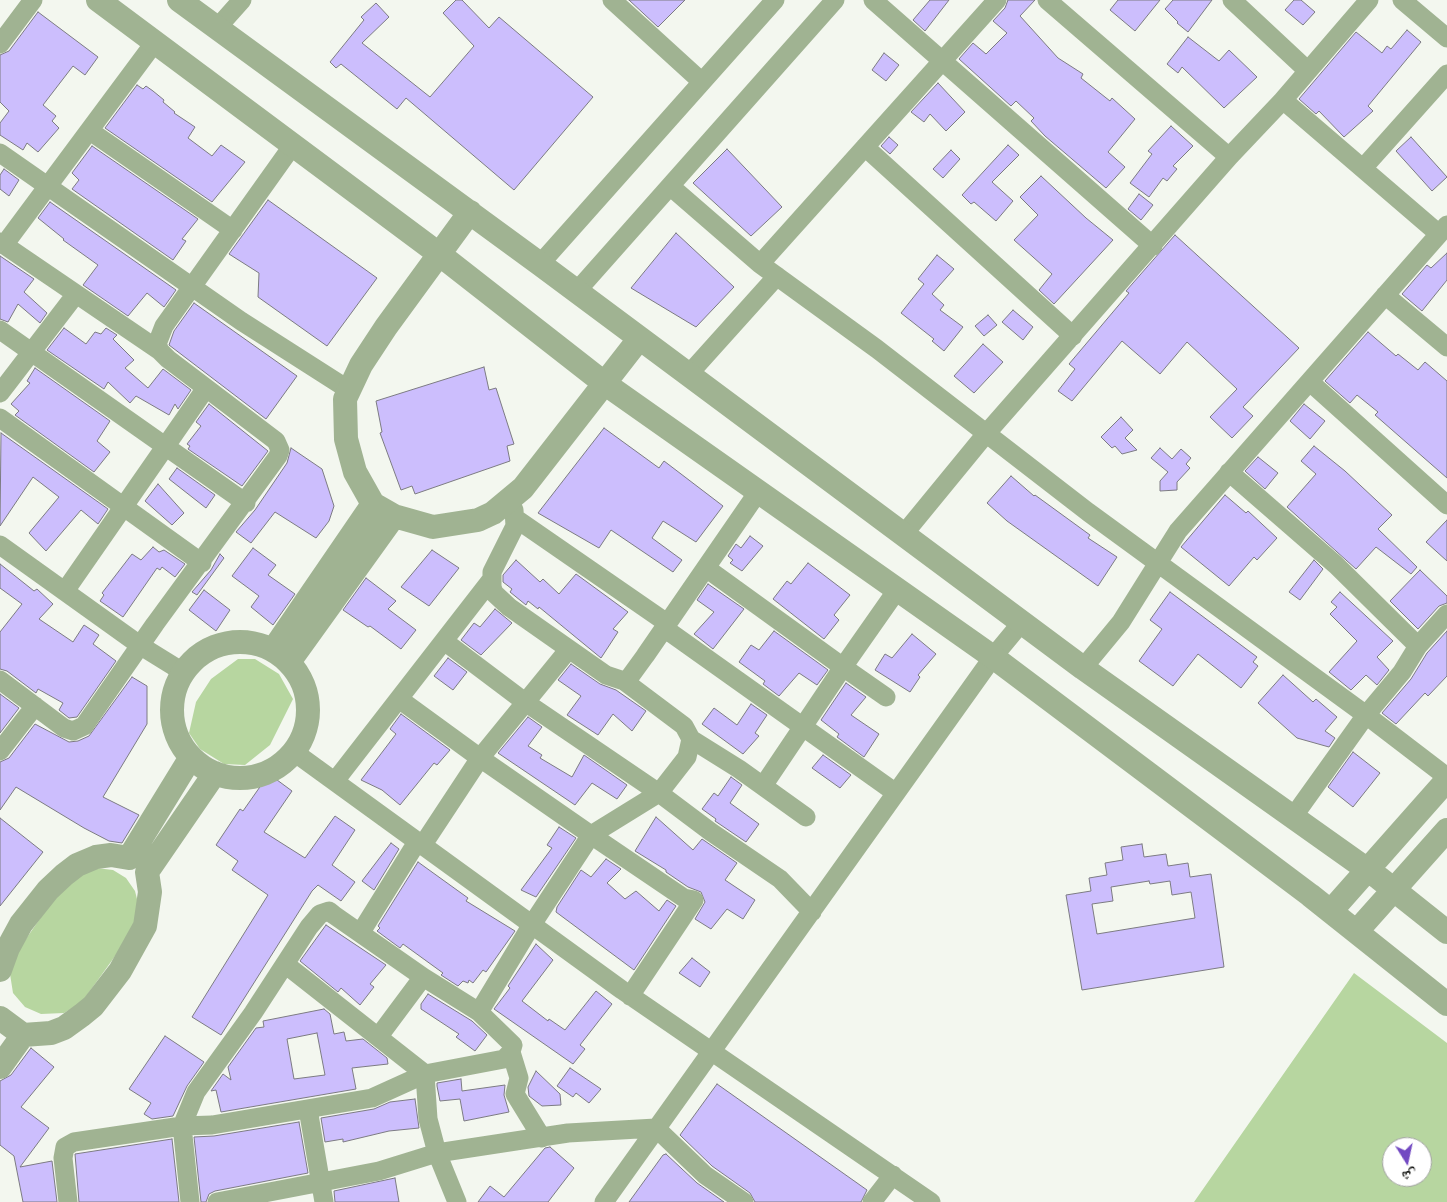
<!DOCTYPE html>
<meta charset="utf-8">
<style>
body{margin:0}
#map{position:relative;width:1447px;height:1202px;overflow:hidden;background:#f3f7ef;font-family:"Source Serif 4","Noto Naskh Arabic",serif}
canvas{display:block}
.north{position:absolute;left:1382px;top:1137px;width:50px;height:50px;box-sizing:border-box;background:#fff;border:1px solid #a1a2a1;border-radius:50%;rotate:170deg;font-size:14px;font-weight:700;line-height:20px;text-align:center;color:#151614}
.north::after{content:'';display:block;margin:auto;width:18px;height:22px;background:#7249c2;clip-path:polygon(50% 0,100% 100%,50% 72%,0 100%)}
</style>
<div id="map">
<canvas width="1447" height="1202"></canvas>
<div class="north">ش</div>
</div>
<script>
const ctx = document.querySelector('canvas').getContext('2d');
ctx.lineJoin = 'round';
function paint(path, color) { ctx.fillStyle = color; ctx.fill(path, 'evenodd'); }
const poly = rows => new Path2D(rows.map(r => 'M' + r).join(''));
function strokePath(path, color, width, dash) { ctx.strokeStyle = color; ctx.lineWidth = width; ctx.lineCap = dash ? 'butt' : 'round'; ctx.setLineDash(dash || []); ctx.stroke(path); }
const green = poly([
 [238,659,255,659,279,674,293,699,270,745,245,765,224,764,200,749,189,733,196,702,211,679],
 [96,868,113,870,126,878,135,891,139,907,136,927,82,1002,64,1013,41,1014,25,1007,13,993,10,974,12,959,64,884],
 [1354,973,1447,1043,1447,1202,1194,1202],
 [1392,1147,1422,1147,1422,1177,1392,1177]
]);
const building = poly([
 [456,0,462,0,489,28,499,17,593,97,514,190,406,98,397,109,341,64,336,68,330,62,364,20,361,17,376,3,389,17,362,43,430,97,474,46,443,13,456,0],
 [629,0,685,0,658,27,629,0],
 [930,0,949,0,925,31,913,20,930,0],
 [1008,0,1035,0,1020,16,1058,58,1083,74,1081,78,1110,101,1112,98,1135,119,1108,152,1125,167,1106,188,1045,136,1031,121,1034,118,1016,101,1011,106,959,59,973,43,986,54,1007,33,993,21,1005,8,1008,0],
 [1118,0,1160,0,1135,31,1110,10,1118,0],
 [1173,0,1212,0,1188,32,1177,23,1178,22,1165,9,1173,0],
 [1294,0,1301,0,1315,12,1303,25,1285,10,1294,0],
 [38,12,98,57,85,75,73,66,43,105,56,116,52,121,59,128,38,152,27,143,23,150,0,135,0,123,9,111,0,102,0,55,9,51,38,12],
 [1407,30,1421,42,1368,106,1373,111,1344,137,1319,111,1316,114,1299,99,1356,32,1382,53,1387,46,1391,49,1407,30],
 [1188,37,1219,61,1229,50,1257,77,1224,108,1182,67,1178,73,1167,64,1188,37],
 [884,53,899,65,886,81,872,70,884,53],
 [938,83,965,112,946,131,930,114,924,122,911,112,938,83],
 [137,85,143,89,146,86,153,91,164,100,163,102,175,112,174,113,195,127,188,138,212,156,221,145,245,162,212,202,105,128,137,85],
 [1171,126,1193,146,1173,166,1177,169,1167,181,1163,178,1149,197,1130,183,1152,154,1148,151,1171,126],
 [889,137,898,145,890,154,881,146,889,137],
 [1411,137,1447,177,1432,191,1396,151,1411,137],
 [1008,145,1019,155,992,182,1013,201,996,221,974,202,971,204,962,195,1008,145],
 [92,146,198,219,182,239,186,241,173,260,72,189,79,180,72,173,92,146],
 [727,149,782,207,751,236,693,183,727,149],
 [951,150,960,159,943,178,933,169,951,150],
 [4,169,19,180,9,196,0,189,0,175,4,169],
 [1041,176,1086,218,1113,240,1054,304,1039,290,1052,274,1014,240,1038,215,1020,197,1041,176],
 [1139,194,1153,205,1141,220,1128,209,1139,194],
 [268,200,377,278,327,346,258,297,259,273,229,254,268,200],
 [50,202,176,290,164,307,147,293,128,316,83,285,98,265,63,240,64,239,38,218,50,202],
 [676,233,734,287,696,327,631,288,676,233],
 [1175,235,1299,348,1243,407,1253,416,1232,438,1210,417,1237,389,1187,342,1160,374,1122,341,1072,401,1058,391,1075,369,1069,364,1129,293,1126,291,1175,235],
 [1447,253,1447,280,1422,311,1402,294,1427,265,1431,268,1447,253],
 [937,255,954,269,932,294,944,305,940,310,963,327,944,351,932,341,934,339,901,313,924,284,918,279,937,255],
 [0,256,34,279,24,292,47,313,40,323,18,304,8,322,0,319,0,256],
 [194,303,297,376,266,419,169,345,174,331,194,303],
 [1013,310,1033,327,1023,340,1002,322,1013,310],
 [988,315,997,325,984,336,975,326,988,315],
 [64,328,86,344,95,332,101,334,106,328,117,335,113,339,134,360,125,368,148,388,163,369,191,390,178,409,175,404,169,415,136,396,130,403,108,382,104,389,47,350,64,328],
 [1368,332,1396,356,1398,354,1418,370,1425,362,1447,381,1447,478,1375,415,1378,412,1357,395,1350,403,1325,381,1368,332],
 [983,344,1003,362,974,393,954,376,983,344],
 [484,367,489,390,496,388,514,444,507,446,510,461,415,494,412,486,401,490,380,433,382,432,376,401,484,367],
 [35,368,110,421,97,441,110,452,94,472,15,415,19,411,11,404,30,383,27,381,35,368],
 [209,404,268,451,242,486,188,449,190,446,187,444,201,426,196,422,209,404],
 [1304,404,1325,421,1310,439,1290,421,1304,404],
 [1121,417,1133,430,1125,438,1137,450,1122,454,1115,446,1112,448,1101,437,1121,417],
 [604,428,659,468,664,461,723,506,696,542,663,521,652,538,682,560,673,572,611,530,599,548,538,513,604,428],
 [1,433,108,509,98,524,81,510,46,551,29,533,59,497,33,477,0,526,1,433],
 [1314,446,1345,471,1392,515,1378,529,1417,567,1411,574,1376,547,1356,569,1287,507,1316,474,1301,461,1314,446],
 [291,448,322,469,334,506,329,521,316,538,275,512,251,543,236,532,255,510,287,463,291,448],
 [1160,448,1172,459,1181,449,1191,458,1186,464,1190,468,1177,482,1177,490,1160,491,1160,481,1168,472,1151,458,1160,448],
 [1258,457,1278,473,1265,489,1245,471,1258,457],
 [177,468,215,495,206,508,169,479,177,468],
 [1011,476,1034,496,1035,495,1090,535,1088,538,1117,557,1098,586,1007,521,987,503,1011,476],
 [158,484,184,513,172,525,145,501,158,484],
 [1225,495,1246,513,1248,511,1277,538,1257,560,1254,557,1229,586,1181,547,1225,495],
 [1447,520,1447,561,1426,542,1447,520],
 [750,536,763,546,742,571,730,563,733,560,728,556,736,544,741,548,750,536],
 [153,547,159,552,164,550,185,564,175,577,162,567,160,570,157,568,123,617,100,601,104,595,102,593,132,554,141,560,153,547],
 [253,548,276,565,268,575,295,594,273,625,251,607,259,596,232,576,253,548],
 [432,550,459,568,429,606,401,587,432,550],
 [220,554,224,558,197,595,192,592,211,570,220,554],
 [516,560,540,582,543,579,559,594,576,574,628,612,613,629,618,632,601,658,539,607,538,609,528,601,526,605,510,592,512,589,503,582,503,575,516,560],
 [1314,560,1323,569,1300,600,1289,592,1314,560],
 [808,563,850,595,834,615,839,620,824,639,773,599,787,581,791,584,808,563],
 [0,564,34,591,37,589,53,604,39,619,73,642,84,625,99,635,93,644,116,661,77,717,69,718,59,710,63,703,38,689,36,693,7,671,0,669,0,632,22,604,0,588,0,564],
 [1420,570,1447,596,1447,603,1439,606,1418,629,1390,601,1420,570],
 [366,578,396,601,388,609,416,630,401,649,370,626,368,627,343,610,366,578],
 [708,584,744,609,713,649,694,634,714,612,697,600,708,584],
 [204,590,230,610,216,631,189,610,204,590],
 [1170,592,1257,657,1253,662,1258,666,1241,688,1198,654,1173,686,1139,661,1162,629,1150,620,1170,592],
 [1340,592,1393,641,1377,657,1389,670,1377,685,1366,675,1351,690,1329,672,1357,641,1330,614,1337,607,1331,602,1340,592],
 [495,609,512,623,481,655,461,640,474,623,480,627,495,609],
 [774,631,828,670,817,685,799,673,779,696,763,684,765,681,739,662,751,645,759,650,774,631],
 [1447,631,1447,676,1428,696,1425,693,1396,724,1382,713,1411,679,1427,653,1447,631],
 [912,634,936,654,918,675,920,677,910,692,875,670,885,654,892,658,912,634],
 [448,658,467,672,453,690,434,676,448,658],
 [571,664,600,684,616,690,646,711,632,731,613,714,598,735,567,715,581,696,558,680,571,664],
 [1283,675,1313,702,1316,699,1337,717,1325,731,1335,738,1329,747,1297,738,1258,703,1283,675],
 [132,677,147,686,147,724,103,797,139,815,122,843,109,841,84,828,16,787,0,810,0,762,9,758,35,724,69,742,78,741,89,736,132,677],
 [846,683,866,697,851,715,879,734,864,757,837,737,839,734,821,720,846,683],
 [0,694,19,708,0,733,0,694],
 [751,704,767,715,755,733,759,736,743,754,702,724,714,708,737,725,751,704],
 [401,714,450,750,437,765,434,763,400,805,382,790,361,780,396,734,390,729,401,714],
 [528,717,542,727,528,746,542,755,540,758,572,777,584,755,627,785,617,799,592,783,575,805,498,753,528,717],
 [1353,752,1380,773,1353,807,1328,787,1353,752],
 [823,755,851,775,840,788,812,768,823,755],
 [269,774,292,791,264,832,305,858,335,816,355,830,332,865,355,882,341,901,318,885,312,891,221,1035,192,1017,268,895,232,870,238,861,216,845,240,809,243,811,269,774],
 [731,777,742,785,730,803,759,824,746,842,715,821,716,819,702,809,714,793,718,796,731,777],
 [656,817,693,850,702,839,737,863,725,880,755,900,743,919,727,909,711,929,695,919,705,902,701,892,688,887,666,872,666,870,635,851,656,817],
 [0,818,43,852,0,906,0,818],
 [559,827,576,838,536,897,521,890,552,848,547,845,559,827],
 [391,843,399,849,374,890,362,881,391,843],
 [1142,844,1144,857,1166,854,1168,866,1188,863,1190,877,1211,874,1224,967,1082,990,1066,895,1091,891,1089,878,1107,875,1105,863,1123,860,1121,847,1142,844],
 [1149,881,1150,884,1170,881,1172,895,1191,892,1195,918,1097,934,1092,904,1113,901,1111,887,1149,881],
 [606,859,621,869,607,883,625,899,636,891,659,911,667,900,676,906,634,970,556,912,557,907,581,870,591,877,606,859],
 [418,862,468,898,466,901,515,931,486,972,483,970,473,983,469,980,468,983,463,981,458,986,441,975,443,973,403,944,400,948,377,931,380,928,378,926,418,862],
 [326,925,386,965,370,984,374,987,360,1005,341,988,338,992,300,961,326,925],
 [536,944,553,960,522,1001,548,1021,549,1019,565,1030,596,991,612,1004,580,1045,585,1049,573,1064,494,1009,510,988,508,986,536,944],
 [692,958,710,972,700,987,679,973,692,958],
 [428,994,472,1021,487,1035,475,1051,456,1037,459,1034,421,1009,421,1004,428,994],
 [324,1009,330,1014,334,1034,344,1032,346,1041,363,1039,387,1058,388,1064,352,1068,356,1089,221,1112,216,1090,211,1091,223,1074,231,1080,228,1067,256,1028,264,1027,263,1021,324,1009],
 [317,1033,325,1075,294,1079,287,1039,317,1033],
 [165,1036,204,1062,187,1086,173,1116,152,1119,144,1114,151,1103,129,1089,165,1036],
 [31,1048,54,1067,21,1107,49,1128,20,1167,52,1161,57,1202,23,1202,14,1156,0,1145,0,1081,11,1075,31,1048],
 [570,1068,601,1089,589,1103,576,1093,573,1097,557,1086,570,1068],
 [536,1071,560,1094,561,1105,542,1106,529,1096,528,1087,536,1071],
 [461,1079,462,1091,505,1085,504,1095,509,1112,464,1121,460,1099,440,1101,437,1086,437,1083,461,1079],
 [717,1084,867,1190,861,1202,755,1202,750,1193,712,1166,680,1135,717,1084],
 [415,1099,419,1128,389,1131,343,1142,343,1139,325,1142,321,1118,374,1109,390,1102,415,1099],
 [299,1122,308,1173,215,1191,209,1194,206,1202,201,1202,194,1137,214,1136,299,1122],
 [172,1139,179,1202,79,1202,75,1154,172,1139],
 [550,1147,574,1168,548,1202,478,1202,490,1186,504,1197,545,1148,550,1147],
 [666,1154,697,1183,724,1202,629,1202,663,1155,666,1154],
 [395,1178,399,1202,335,1202,334,1191,395,1178]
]);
const minor = poly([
 [612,0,702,82],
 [873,0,1153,246],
 [1047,0,1229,157],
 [1232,0,1308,71],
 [1402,0,1447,38],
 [217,28,242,0],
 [0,44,33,0],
 [1283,100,1439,234],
 [90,131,233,230],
 [865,147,1073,336],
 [0,153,241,321,349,390],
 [1364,167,1447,74],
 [670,186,760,264,877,349,1088,512,1366,715,1447,777],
 [0,242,160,351],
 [4,245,155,42],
 [540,264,775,0],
 [760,264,997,0],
 [576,292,835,0],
 [1385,295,1447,347],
 [0,330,246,503],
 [688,375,777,276],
 [1310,382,1447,505],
 [0,393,76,294],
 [0,418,202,563],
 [1229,472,1336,565,1418,646],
 [510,501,514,510,515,526,492,572,492,587,494,593,509,607,606,675,624,681,629,678,645,656,758,492],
 [515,518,667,623],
 [903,535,985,435,1229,157,1283,100,1369,0],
 [0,545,141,646,183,672],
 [706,568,843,667,763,786],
 [65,591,206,388],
 [664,628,896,793],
 [444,641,525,702,659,793,711,832,780,879,812,912],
 [1083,668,1121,622,1178,531,1447,225],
 [0,680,64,728,73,731,84,726,155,624,278,456,280,450,276,441,168,359,160,351,157,344,164,326,293,145],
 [886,697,843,667,897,590],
 [399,699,480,758,591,835,684,898,694,900,630,996],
 [691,739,739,769,806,817],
 [0,751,35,706],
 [294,752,622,990,931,1202],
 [335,781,491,580],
 [1293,817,1366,715,1402,672,1418,646,1447,614],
 [422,846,480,758,569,649],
 [361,932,417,842],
 [285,964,425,1074,428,1119,437,1153,457,1202],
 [379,1036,423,977],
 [308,1109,324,1202],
 [542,1138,515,1094,519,1078,511,1052,513,1045,479,1012,531,926,591,835,659,793,687,757,691,739,684,726,624,681],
 [68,1202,63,1158,65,1147,74,1142,182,1126,196,1092,253,1013,309,927,320,914,329,911,334,915,423,977,479,1012],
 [190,1202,182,1126,212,1125,372,1098,425,1074,504,1059,511,1052],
 [217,1202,379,1171,437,1153,568,1133,656,1128,705,1175,744,1202],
 [604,1202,993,657,1022,622],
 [872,1202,893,1175]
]);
const tertiary = poly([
 [98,0,439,254,604,383,993,657,1310,895,1447,1004],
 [179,0,540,264,1083,668,1379,878,1447,932],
 [470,212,386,327,361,365,345,399,346,439,355,472,373,504,394,516,433,527,478,520,493,513,523,488,639,339],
 '172 710a68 68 0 1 1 136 0a68 68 0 1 1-136 0Z',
 [273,650,373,504],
 [289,662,394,516],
 [1331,911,1447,780],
 [1357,931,1447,830],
 [0,970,8,948,21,924,48,890,64,875,77,865,96,857,111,855,129,858,191,757],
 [0,1018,23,1035],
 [0,1067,23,1035,51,1033,64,1028,82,1015,93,1006,120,971,145,926,150,892,147,872,215,773]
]);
paint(green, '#b7d6a0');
paint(building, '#ccbefd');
strokePath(building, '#7c7b82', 1);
strokePath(minor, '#a0b392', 19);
strokePath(tertiary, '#a0b392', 24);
</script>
